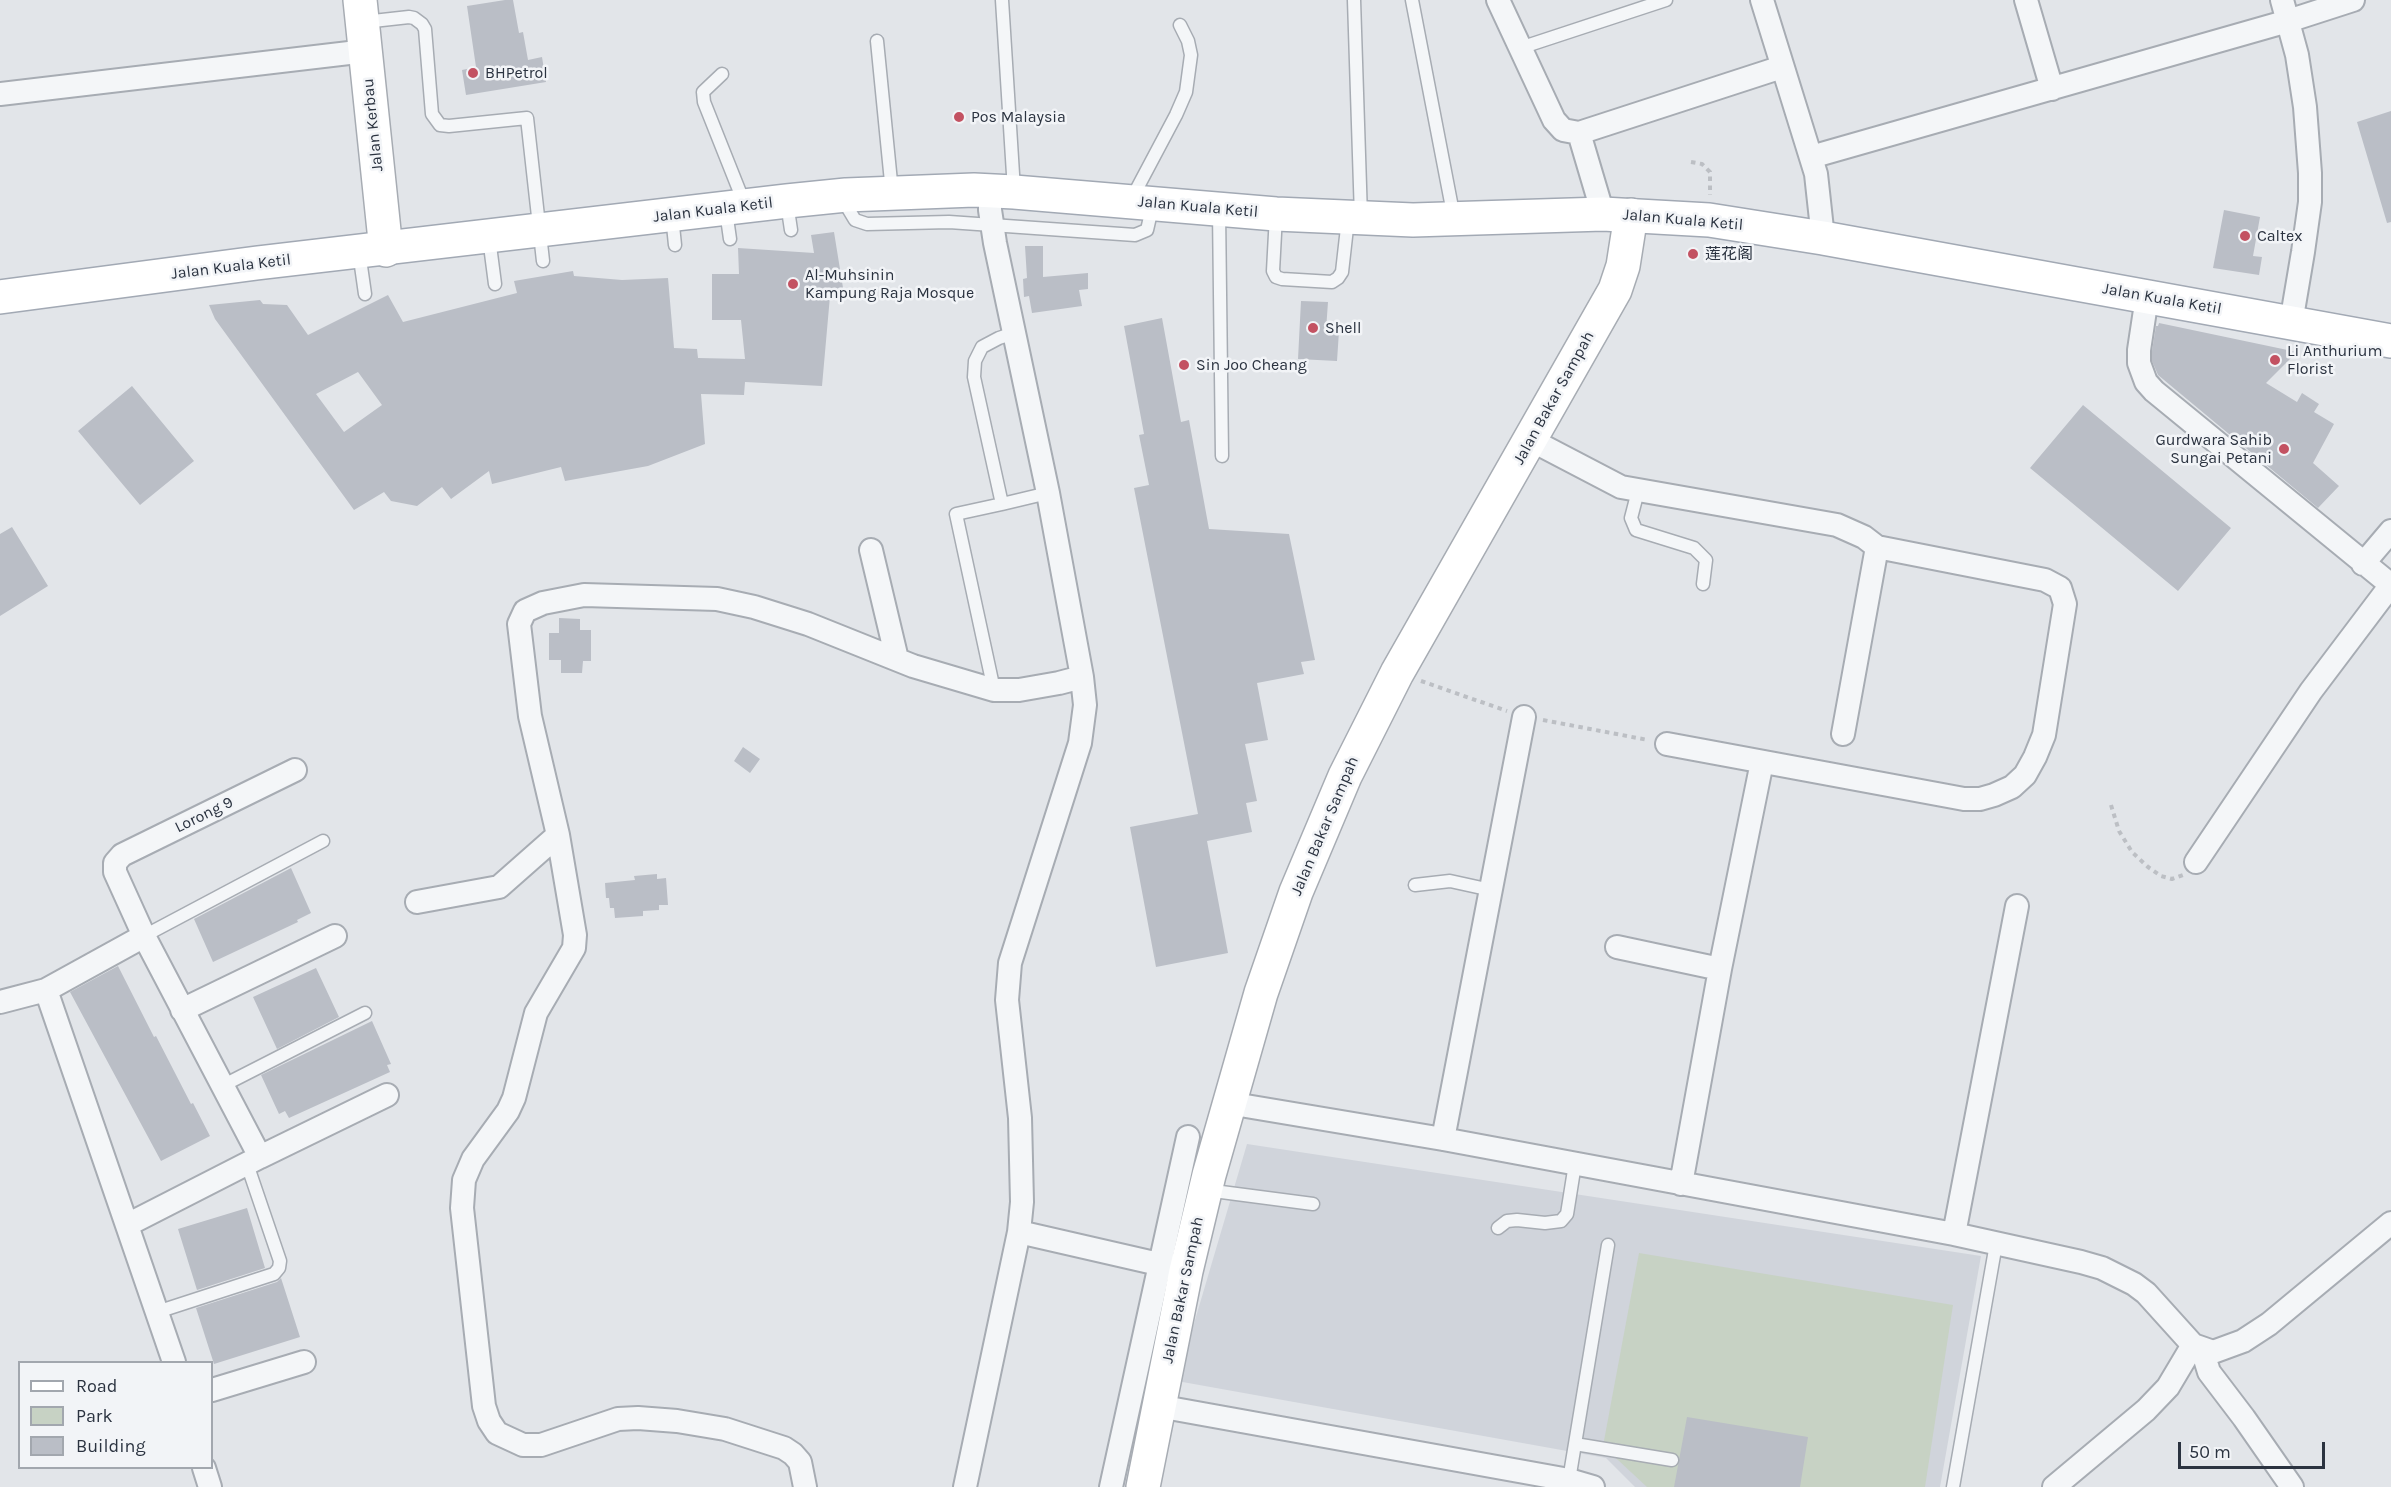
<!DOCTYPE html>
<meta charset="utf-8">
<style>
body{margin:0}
#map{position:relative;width:2391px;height:1487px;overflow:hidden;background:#e2e5e9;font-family:Karla,sans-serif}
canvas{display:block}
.legend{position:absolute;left:18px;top:1361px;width:195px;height:108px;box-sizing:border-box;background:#f2f4f7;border:2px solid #a2a7ae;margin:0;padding:8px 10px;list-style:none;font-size:18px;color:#2b3340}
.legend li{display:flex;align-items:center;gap:12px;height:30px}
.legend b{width:30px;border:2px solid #a2a7ae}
.scale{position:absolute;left:2178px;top:1442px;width:147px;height:27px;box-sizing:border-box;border:3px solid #2b3340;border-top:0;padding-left:8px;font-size:18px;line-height:21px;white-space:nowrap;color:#2b3340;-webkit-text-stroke:4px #f2f4f7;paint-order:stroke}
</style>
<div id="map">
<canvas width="2391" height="1487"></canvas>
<ul class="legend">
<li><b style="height:8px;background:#fff"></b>Road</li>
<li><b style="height:16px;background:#c7d2c4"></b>Park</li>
<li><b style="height:16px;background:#babec6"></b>Building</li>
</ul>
<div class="scale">50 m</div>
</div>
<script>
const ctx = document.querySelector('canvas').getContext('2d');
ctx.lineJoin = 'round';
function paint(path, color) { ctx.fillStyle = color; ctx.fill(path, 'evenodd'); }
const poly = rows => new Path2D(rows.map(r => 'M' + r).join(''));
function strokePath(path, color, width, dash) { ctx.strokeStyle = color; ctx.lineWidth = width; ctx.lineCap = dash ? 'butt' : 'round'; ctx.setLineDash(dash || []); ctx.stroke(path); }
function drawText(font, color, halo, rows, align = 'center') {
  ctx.font = font + ' Karla,"Noto Sans SC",sans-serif'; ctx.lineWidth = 5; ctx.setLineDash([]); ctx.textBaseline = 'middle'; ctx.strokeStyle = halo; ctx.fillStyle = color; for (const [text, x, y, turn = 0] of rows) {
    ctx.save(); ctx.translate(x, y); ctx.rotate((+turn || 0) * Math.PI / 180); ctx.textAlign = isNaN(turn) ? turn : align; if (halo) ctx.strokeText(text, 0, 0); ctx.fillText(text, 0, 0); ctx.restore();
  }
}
const built = poly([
 [1247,1144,1981,1256,1940,1487,1635,1487,1606,1458,1177,1381]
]);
const green = poly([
 [1639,1253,1953,1305,1925,1487,1647,1487,1603,1446]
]);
const building = poly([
 [505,0,513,0,519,33,523,32,528,60,542,57,546,82,466,95,462,70,476,67,467,6],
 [2391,111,2391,222,2387,223,2357,122],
 [2224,210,2260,217,2253,256,2262,257,2259,275,2213,268],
 [834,232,844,294,830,296,822,386,745,382,744,395,701,394,705,444,648,466,565,481,561,467,492,484,489,471,451,499,442,487,417,506,391,501,384,492,354,510,215,319,209,305,260,300,263,304,287,305,308,335,388,295,403,322,517,293,514,281,573,271,574,276,622,280,668,278,674,348,697,349,698,358,745,359,741,320,712,320,712,274,739,274,738,248,814,253,811,235],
 [358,372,382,405,344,432,316,394],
 [1025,246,1043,246,1043,277,1088,273,1088,289,1079,290,1082,306,1032,313,1029,296,1024,297,1023,279,1027,278],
 [1301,301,1328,302,1326,330,1339,331,1337,361,1298,359],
 [1162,318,1181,422,1189,420,1209,529,1289,534,1315,660,1301,662,1304,674,1257,683,1268,740,1245,744,1257,801,1246,803,1252,832,1207,841,1228,953,1156,967,1130,827,1198,814,1134,488,1149,485,1139,435,1144,434,1124,326],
 [2159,323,2297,352,2266,383,2297,402,2302,393,2319,404,2314,412,2334,424,2313,463,2339,486,2318,508,2158,375,2152,361,2152,351,2156,326,2158,326],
 [132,386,194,461,140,505,78,431],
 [2083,405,2231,528,2178,591,2030,468],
 [12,527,48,586,0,616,0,534],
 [559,618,580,619,580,630,591,630,591,661,583,661,582,673,561,673,561,660,549,660,549,633,559,633],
 [743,747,760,759,750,773,734,761],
 [291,868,311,913,297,920,298,922,213,962,194,919],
 [657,874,657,879,666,878,668,905,659,905,659,910,643,911,643,916,615,918,614,908,610,908,609,898,606,898,605,883,635,880,634,876],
 [118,966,154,1037,156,1036,191,1104,193,1103,210,1136,161,1161,70,992],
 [316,968,339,1017,277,1049,253,997],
 [372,1021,391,1064,387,1065,390,1072,289,1118,285,1111,279,1114,261,1075],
 [247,1208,265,1268,197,1290,178,1229],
 [281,1278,300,1337,214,1364,196,1308,277,1282],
 [1687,1417,1808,1437,1800,1487,1674,1487]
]);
const path = poly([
 [1691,162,1702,164,1710,172,1710,195],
 [1421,681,1507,711],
 [1543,720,1648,740],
 [2111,805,2119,831,2132,852,2148,867,2161,876,2172,879,2183,875]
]);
const lane = poly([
 [1002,0,1014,190],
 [1354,0,1361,217],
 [1412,0,1454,218],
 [364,22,409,17,414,18,422,24,425,29,432,114,440,125,449,126,527,118,543,261],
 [877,41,892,192],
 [1520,48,1666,0],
 [722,74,703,92,704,102,745,205],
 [846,197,849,210,855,220,867,224,949,222,1135,235,1147,230,1153,204],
 [1132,198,1176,115,1186,92,1191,55,1188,41,1180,25],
 [787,203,791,230],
 [726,211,730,239],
 [1219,211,1222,456],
 [1276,215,1273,271,1276,277,1282,279,1332,282,1338,278,1342,272,1348,219],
 [672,216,675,245],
 [489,238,495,284],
 [359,252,365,294],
 [1014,333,999,338,982,347,975,361,974,377,1002,504,1048,493],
 [1638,491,1631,518,1636,530,1694,548,1706,560,1703,584],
 [994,690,956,514,1002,504],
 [1415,885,1450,881,1491,890],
 [144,936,323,841],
 [222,1086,365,1013],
 [1206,1190,1313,1204],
 [1498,1228,1507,1221,1517,1220,1545,1223,1561,1221,1567,1214,1575,1164],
 [157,1312,274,1274,279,1268,280,1261,247,1164],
 [1575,1444,1672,1460],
 [1569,1480,1608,1245],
 [1953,1487,1996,1244]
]);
const street = poly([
 [1498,0,1554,120,1563,130,1579,133,1782,67],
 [1762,0,1816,174,1823,238],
 [2026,0,2052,89],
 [2282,0,2297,55,2305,107,2310,173,2310,202,2303,252,2291,323],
 [0,94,366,51],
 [1579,133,1603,214],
 [1811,157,2288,21,2353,0],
 [2147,297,2139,350,2139,363,2146,382,2154,391,2391,585,2311,691,2196,862],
 [1531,440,1621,487,1837,525,1864,537,1877,547,1843,734],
 [871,550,897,659],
 [2363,564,2391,531],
 [1667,744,1964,799,1980,799,1994,795,2012,787,2025,775,2035,757,2044,735,2065,604,2060,588,2045,580,1877,547],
 [417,902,499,887,558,835],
 [1617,947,1720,969],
 [46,990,174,1362],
 [0,1002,46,990,144,936],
 [182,1010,335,936],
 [1228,1103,1443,1139,1954,1234,2081,1262,2102,1268,2134,1284,2146,1293,2193,1345,2213,1352,2243,1341,2269,1324,2391,1223],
 [1443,1139,1524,717],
 [260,1157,387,1095],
 [1681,1184,1720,969,1762,762],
 [127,1225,260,1157,144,936,115,872,115,863,122,855,295,770],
 [1019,1232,1176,1268],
 [1954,1234,2017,906],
 [2202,1349,2209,1372,2244,1418,2292,1487],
 [212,1390,304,1362],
 [1158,1406,1569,1480,1593,1487],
 [204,1468,210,1487],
 [805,1487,800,1462,793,1454,784,1448,725,1429,677,1421,638,1418,618,1419,541,1445,523,1445,497,1433,489,1421,484,1406,462,1208,464,1180,473,1159,508,1111,514,1098,536,1013,574,948,575,935,558,835,530,716,519,624,525,611,543,603,584,595,717,599,754,607,808,624,913,666,994,690,1019,690,1059,683,1082,677],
 [965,1487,1019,1232,1022,1202,1020,1118,1007,1000,1010,963,1080,743,1085,705,1082,677,1048,493,995,243,990,210,990,191],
 [1111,1487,1188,1137],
 [2054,1487,2146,1410,2168,1387,2193,1345]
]);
const secondary = poly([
 [360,0,386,250],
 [1143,1487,1186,1271,1209,1175,1261,993,1296,892,1345,776,1397,673,1615,290,1623,266,1631,215]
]);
const primary = poly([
 [0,297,257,263,787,201,846,195,974,190,1014,192,1276,214,1413,220,1603,214,1709,220,1823,238,2391,341]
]);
const markers = [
 [473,73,6,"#c35262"],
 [959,117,6,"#c35262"],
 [2245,236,6,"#c35262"],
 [1693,254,6,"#c35262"],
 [793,284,6,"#c35262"],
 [1313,328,6,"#c35262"],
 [2275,360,6,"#c35262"],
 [1184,365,6,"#c35262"],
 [2284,449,6,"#c35262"]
];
const poiNames = [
 ["BHPetrol",485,73],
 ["Pos Malaysia",971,117],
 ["Caltex",2257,236],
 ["莲花阁",1705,254],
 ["Al-Muhsinin",805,275],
 ["Kampung Raja Mosque",805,293],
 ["Shell",1325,328],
 ["Li Anthurium",2287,351],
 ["Florist",2287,369],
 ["Sin Joo Cheang",1196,365],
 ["Gurdwara Sahib",2272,440,"right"],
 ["Sungai Petani",2272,458,"right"]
];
const streetNames = [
 ["Jalan Kerbau",373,125,-96],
 ["Jalan Kuala Ketil",1198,207,5],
 ["Jalan Kuala Ketil",713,210,-7],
 ["Jalan Kuala Ketil",1683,220,5],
 ["Jalan Kuala Ketil",231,267,-7],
 ["Jalan Kuala Ketil",2162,299,10],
 ["Jalan Bakar Sampah",1554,398,-61],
 ["Lorong 9",204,815,-26],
 ["Jalan Bakar Sampah",1325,826,-67],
 ["Jalan Bakar Sampah",1183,1290,-78]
];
paint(built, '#d0d4db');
paint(green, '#c7d2c4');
paint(building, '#babec6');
strokePath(lane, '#a7acb3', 15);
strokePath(street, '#a7acb3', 26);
strokePath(secondary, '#a7acb3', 36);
strokePath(primary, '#a2a9b4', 36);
strokePath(path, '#bcbfc4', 4, [4.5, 4.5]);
strokePath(lane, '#f4f6f8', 12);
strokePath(street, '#f4f6f8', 22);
strokePath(secondary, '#fff', 33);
strokePath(primary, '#fff', 33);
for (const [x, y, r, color] of markers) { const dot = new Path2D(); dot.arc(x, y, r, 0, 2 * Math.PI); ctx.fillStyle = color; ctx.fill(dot); strokePath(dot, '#f2f4f7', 2); }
drawText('16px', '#2b3340', '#f2f4f7', poiNames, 'left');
drawText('16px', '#2b3340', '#f2f4f7', streetNames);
</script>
